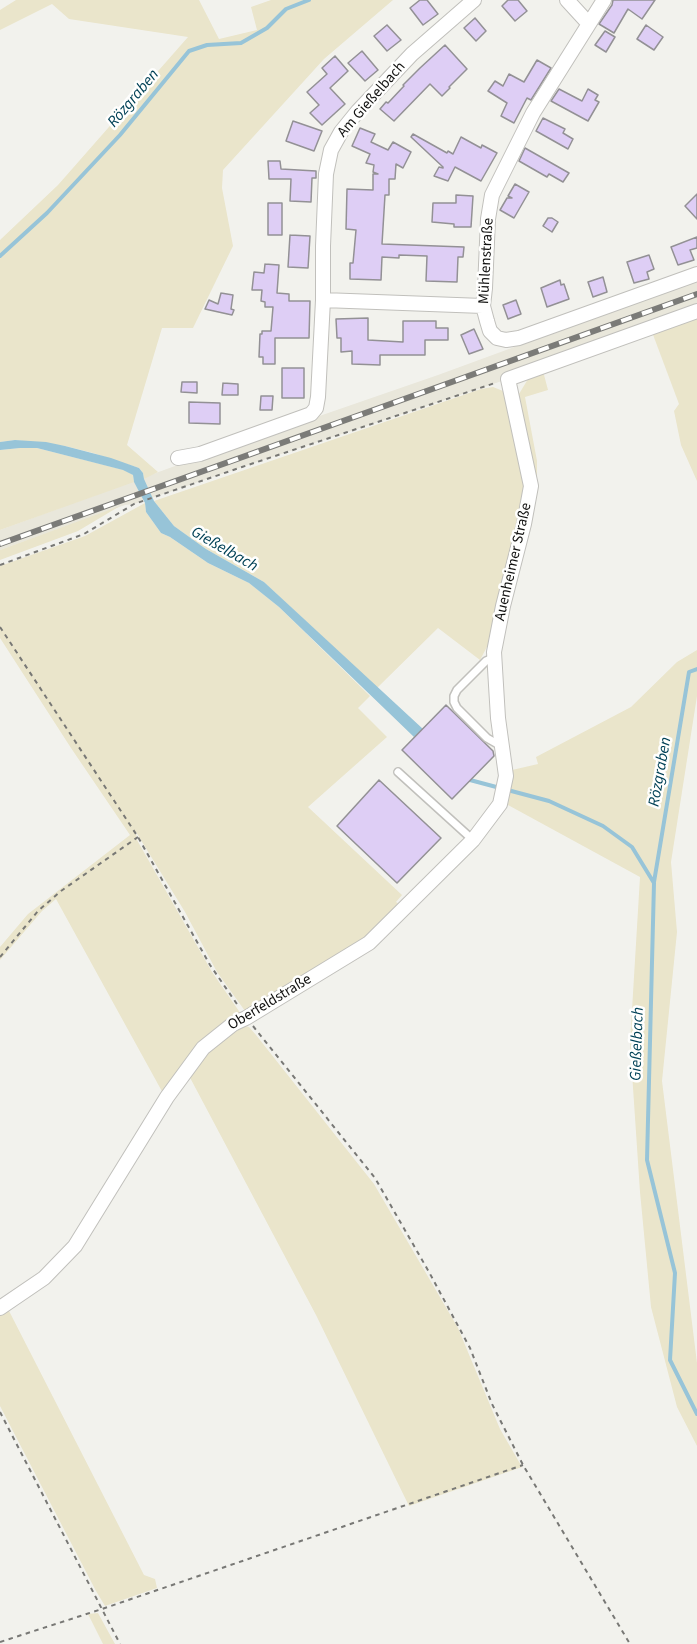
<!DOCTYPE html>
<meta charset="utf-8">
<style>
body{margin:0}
canvas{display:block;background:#f2f2ed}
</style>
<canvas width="697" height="1644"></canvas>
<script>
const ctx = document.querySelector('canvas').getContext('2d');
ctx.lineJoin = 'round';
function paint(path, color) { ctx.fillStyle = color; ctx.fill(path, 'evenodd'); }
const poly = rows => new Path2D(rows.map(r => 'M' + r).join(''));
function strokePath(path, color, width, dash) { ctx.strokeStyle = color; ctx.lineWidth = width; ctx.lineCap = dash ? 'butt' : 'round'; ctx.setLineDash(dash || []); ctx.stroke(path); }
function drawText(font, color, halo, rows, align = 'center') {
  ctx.font = font + ' "Source Sans 3",sans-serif'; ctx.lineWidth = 5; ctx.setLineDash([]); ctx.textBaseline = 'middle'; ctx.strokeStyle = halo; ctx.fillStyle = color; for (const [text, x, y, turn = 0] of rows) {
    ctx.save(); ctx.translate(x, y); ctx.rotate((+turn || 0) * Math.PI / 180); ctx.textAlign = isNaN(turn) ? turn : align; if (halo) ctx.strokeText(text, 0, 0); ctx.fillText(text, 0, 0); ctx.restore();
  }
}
const built = poly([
 [697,280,697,311,508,379,242,467,134,504,125,505,0,550,0,530,175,466,438,375]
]);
const green = poly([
 [16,0,199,0,219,39,257,30,251,7,271,0,393,0,324,59,223,170,222,188,233,246,193,328,162,328,127,445,158,472,144,479,143,473,139,468,93,453,65,446,15,440,0,442,0,240,58,185,188,37,69,19,52,4,0,30,0,10],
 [697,317,697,481,681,445,674,411,679,404,652,332],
 [543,371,548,390,525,397,537,461,537,489,518,401,519,394,528,379],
 [493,387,503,391,526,481,519,530,489,643,480,660,438,628,377,688,264,582,206,549,185,534,174,526,154,501,481,389],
 [20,448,37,448,124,470,133,475,134,482,0,530,0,450],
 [145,503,146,512,161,533,170,537,208,563,249,583,279,607,370,696,358,708,387,737,308,807,402,895,396,902,402,906,370,937,245,1011,217,972,185,912,136,832,137,840,212,972,241,1014,164,1095,56,899,42,911,0,960,0,947,28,914,130,835,71,748,0,638,0,566,85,536],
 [120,506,78,531,0,560,0,550],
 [697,650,697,696,671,862,677,932,662,1081,697,1363,697,1446,677,1407,651,1307,640,1192,630,1043,640,877,508,805,512,770,538,764,536,757,631,707,677,662],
 [242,1025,249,1027,256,1035,374,1184,458,1328,500,1429,522,1467,409,1506,316,1315,187,1072,205,1052],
 [7,1307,144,1575,155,1579,157,1588,105,1606,96,1591,0,1406,0,1312],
 [98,1613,115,1644,103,1644,88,1614]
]);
const water = poly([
 [15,440,46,442,65,446,111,458,139,468,143,473,144,479,154,501,174,526,206,549,264,582,423,729,414,737,279,607,249,583,208,563,170,537,161,533,146,512,145,503,134,482,133,475,123,470,37,448,20,448,0,450,0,442]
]);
const stream = poly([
 [0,256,47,213,120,135,189,51,207,45,241,43,267,28,286,9,309,0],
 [470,780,549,801,603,826,632,847,654,883,647,1160,675,1273,670,1360,697,1414],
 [654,882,689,672,697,669]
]);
const building = poly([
 [420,0,427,0,438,14,423,25,410,8,420,0],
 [508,0,518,0,527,11,515,21,502,6,508,0],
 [613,0,655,0,642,19,628,9,614,33,599,24,612,5,613,0],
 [475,18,486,31,476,41,464,28,475,18],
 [387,25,401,40,387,51,374,36,387,25],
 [646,25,663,37,654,50,637,39,646,25],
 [605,31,615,37,606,52,595,45,605,31],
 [445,45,467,69,449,87,450,88,442,96,430,84,394,121,380,109,386,102,388,103,404,86,403,85,420,68,445,45],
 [362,51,378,70,365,81,348,63,362,51],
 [335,56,348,71,330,88,345,104,322,125,310,113,319,105,307,92,327,74,322,68,335,56],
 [537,60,551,68,531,100,527,98,514,123,501,116,507,103,488,91,495,81,503,86,509,74,524,82,537,60],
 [559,89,582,101,588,89,598,95,595,100,599,102,588,121,551,101,559,89],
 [543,118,565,129,563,133,573,139,568,149,536,131,543,118],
 [293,121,322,131,314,151,286,141,293,121],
 [360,128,375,134,371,142,388,150,393,142,411,152,403,168,396,164,395,179,389,179,389,195,385,195,382,244,464,247,463,257,458,257,457,282,426,281,427,256,399,255,399,258,382,257,381,280,350,279,350,263,353,263,356,230,346,229,347,189,373,190,373,174,378,174,373,172,374,165,366,163,370,154,352,146,360,128],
 [413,134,447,153,448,151,453,154,461,137,481,148,482,145,497,153,481,181,455,167,448,181,434,176,439,167,443,168,443,167,411,137,413,134],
 [525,148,569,173,563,182,549,174,547,177,519,161,525,148],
 [268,161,280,161,281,169,316,171,316,178,312,178,311,202,290,201,291,179,269,179,268,161],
 [515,184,529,192,514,218,500,210,507,198,512,198,508,196,515,184],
 [697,194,697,219,685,206,697,194],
 [456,195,473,196,471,227,454,227,454,224,432,222,433,203,456,203,456,195],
 [268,203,282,203,282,235,268,235,268,203],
 [548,218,552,218,558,222,552,232,543,226,548,218],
 [290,235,310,236,308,268,288,267,290,235],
 [697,237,697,248,690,250,694,260,678,265,671,247,697,237],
 [649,255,654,269,647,272,649,279,634,283,627,262,649,255],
 [265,264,279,265,277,293,289,294,289,301,310,301,309,338,275,338,275,364,263,364,263,357,259,357,260,334,262,334,262,331,271,331,273,307,265,307,265,302,261,301,262,290,252,290,254,272,264,273,265,264],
 [603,277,607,292,593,297,588,282,603,277],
 [560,280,561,285,564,284,569,299,547,307,541,288,560,280],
 [221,293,233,295,231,309,234,310,232,315,205,309,209,300,218,304,221,293],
 [516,300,521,314,508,319,503,305,516,300],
 [368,318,368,340,403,342,403,321,436,321,436,328,448,328,448,340,425,340,425,355,380,355,380,365,352,364,352,351,341,352,341,338,337,338,336,319,368,318],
 [474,329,483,349,469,354,461,335,474,329],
 [282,368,304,368,304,398,282,398,282,368],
 [182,382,197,382,197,393,181,392,182,382],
 [223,383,238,384,238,395,222,395,223,383],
 [261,396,273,396,272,410,260,410,261,396],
 [189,402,220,403,220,424,189,423,189,402],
 [446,705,493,751,494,756,452,799,402,750,446,705],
 [379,780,441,838,397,883,337,826,379,780]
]);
const path = poly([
 [0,565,84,534,134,504,242,467,495,383],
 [0,627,138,837,210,965,239,1007],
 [0,957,38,911,61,891,138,837],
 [253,1026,375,1178,429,1272,470,1348,492,1404,523,1465,630,1644],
 [0,1412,120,1644],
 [0,1642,102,1609,523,1465]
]);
const service = poly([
 [495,657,486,661,457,690,454,696,454,702,457,708,487,738,501,746],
 [398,772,473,840]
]);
const minor = poly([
 [567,0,589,24],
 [604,0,533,113,492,195,488,219,485,288,483,306,487,321,490,331,497,338,506,340,519,338,697,274],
 [323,300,323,246,326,174,331,150,341,132,358,111,412,54,474,0],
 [178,458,200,454,311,414,316,408,318,397,323,300,483,306],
 [0,1308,44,1278,75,1246,167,1097,203,1048,233,1024,246,1018,369,943,473,840,500,804,506,776,498,718,494,652,503,606,524,524,531,486,508,379,697,311]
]);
const rail = poly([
 [0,544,697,294]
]);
const streetNames = [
 ["Am Gießelbach",372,100,-49],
 ["Mühlenstraße",487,261,-87],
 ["Auenheimer Straße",514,562,-77],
 ["Oberfeldstraße",270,1003,-31]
];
const waterNames = [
 ["Rözgraben",134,99,-50],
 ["Gießelbach",224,550,30],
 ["Rözgraben",661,772,-80],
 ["Gießelbach",638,1044,-88]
];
paint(built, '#e9e7db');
paint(green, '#eae5cb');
paint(water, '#97c4d8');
strokePath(stream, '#97c4d8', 4);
paint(building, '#decef5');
strokePath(building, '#939195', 1.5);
strokePath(service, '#c1c0bc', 10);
strokePath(minor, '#c1c0bc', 16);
strokePath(path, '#787875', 2, [4.5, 4.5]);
strokePath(service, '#fff', 7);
strokePath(minor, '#fff', 14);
strokePath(rail, '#7b7b78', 6);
strokePath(rail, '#fffffe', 4, [11]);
drawText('15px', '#111110', '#fffffe', streetNames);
drawText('italic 16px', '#004156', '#fffffe', waterNames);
</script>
